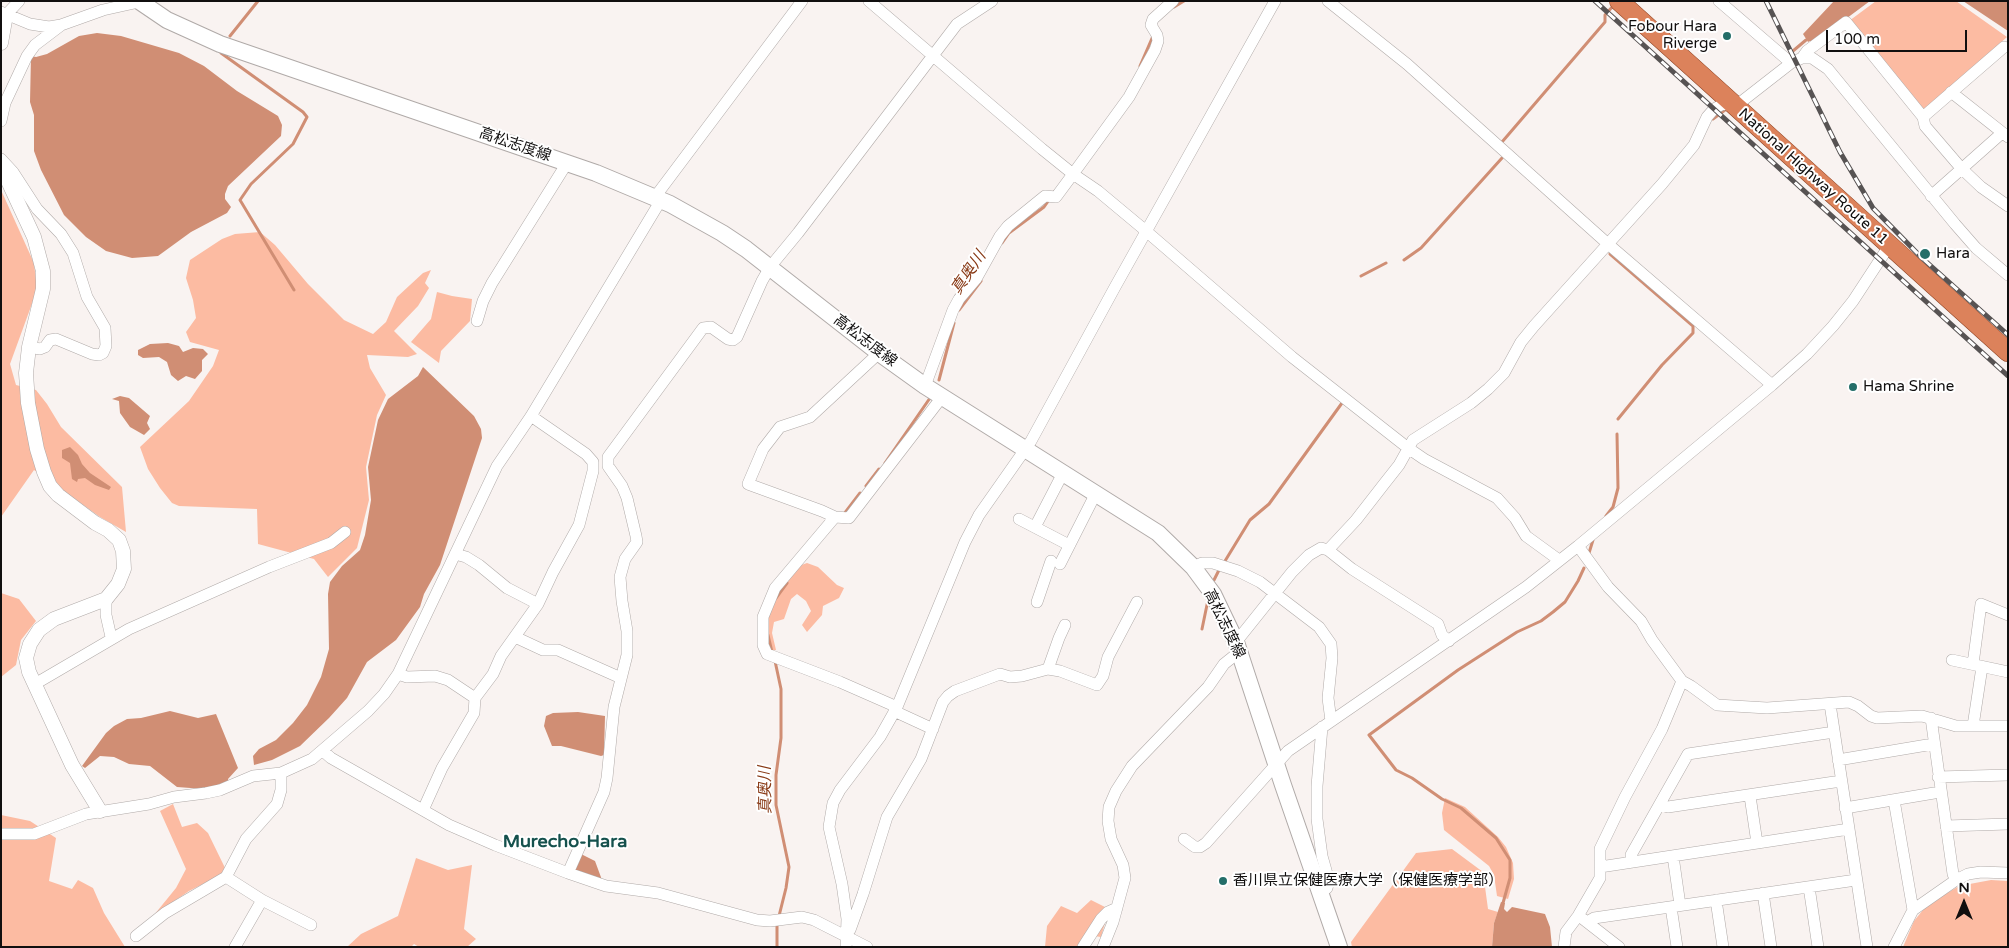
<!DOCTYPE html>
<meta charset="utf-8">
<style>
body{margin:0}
#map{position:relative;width:2009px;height:948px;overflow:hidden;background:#f9f3f1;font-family:"Varela Round",sans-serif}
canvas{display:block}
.frame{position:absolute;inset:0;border:2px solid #110f0f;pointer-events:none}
.north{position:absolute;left:1939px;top:878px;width:50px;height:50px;-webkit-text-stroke:4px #fff;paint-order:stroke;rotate:0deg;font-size:14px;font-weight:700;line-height:20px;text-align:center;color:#110f0f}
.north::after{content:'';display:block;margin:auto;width:18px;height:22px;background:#110f0f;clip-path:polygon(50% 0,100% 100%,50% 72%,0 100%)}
.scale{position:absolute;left:1826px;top:30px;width:141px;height:22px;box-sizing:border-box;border:2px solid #110f0f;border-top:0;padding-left:6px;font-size:15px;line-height:18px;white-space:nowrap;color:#110f0f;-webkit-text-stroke:4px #fff;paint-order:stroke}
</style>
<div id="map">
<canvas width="2009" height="948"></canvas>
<div class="frame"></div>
<div class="north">N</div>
<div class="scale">100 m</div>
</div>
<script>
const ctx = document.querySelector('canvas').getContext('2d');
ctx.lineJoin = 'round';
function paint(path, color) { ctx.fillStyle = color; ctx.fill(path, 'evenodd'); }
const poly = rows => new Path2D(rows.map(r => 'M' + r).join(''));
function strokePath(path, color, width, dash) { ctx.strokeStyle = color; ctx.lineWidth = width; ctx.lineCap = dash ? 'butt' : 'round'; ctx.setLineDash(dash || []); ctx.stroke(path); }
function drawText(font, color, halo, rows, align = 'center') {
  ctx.font = font + ' "Varela Round","Noto Sans JP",sans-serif'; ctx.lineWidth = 4; ctx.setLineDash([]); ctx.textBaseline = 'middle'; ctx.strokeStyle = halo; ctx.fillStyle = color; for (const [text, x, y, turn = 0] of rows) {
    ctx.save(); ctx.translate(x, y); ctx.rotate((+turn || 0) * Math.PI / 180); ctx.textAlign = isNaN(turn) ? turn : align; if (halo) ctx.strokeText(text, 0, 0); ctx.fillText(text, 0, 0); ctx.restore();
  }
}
const green = poly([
 [1876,1,1956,1,2007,37,1924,111,1849,21],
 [1,190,34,263,37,290,10,364,16,385,36,390,47,404,61,427,122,487,126,532,100,517,34,470,1,517],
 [260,232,275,245,308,284,344,320,373,334,386,322,397,297,423,273,431,270,425,283,429,288,418,306,394,331,417,354,408,357,367,355,370,368,386,395,377,415,366,467,369,500,357,548,328,577,314,559,258,544,257,509,179,506,172,503,160,488,148,469,140,447,189,401,213,366,219,350,190,342,186,332,196,318,193,300,186,278,190,260,222,239,235,234],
 [437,292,452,296,472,299,470,321,441,351,439,363,411,342,431,319],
 [807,563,818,567,837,585,844,588,839,598,823,606,822,615,807,632,802,625,811,611,806,601,797,594,791,599,784,619,774,622,772,633,776,650,769,651,766,616,777,590,796,567],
 [1,593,19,599,36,621,21,640,16,665,1,677],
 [1445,798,1465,807,1498,837,1506,847,1513,863,1514,879,1508,899,1497,896,1494,875,1489,866,1444,830,1442,813],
 [173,804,182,827,197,823,208,833,227,872,189,891,154,915,176,888,186,869,160,811],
 [1,815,30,821,56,838,49,881,72,889,78,880,93,888,104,913,125,947,1,947],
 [1452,849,1483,872,1488,909,1498,912,1494,923,1492,947,1352,947,1351,942,1416,853],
 [416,858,448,870,472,865,464,929,476,939,467,947,419,947,414,944,411,947,347,947,361,934,398,916],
 [1991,880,2008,881,2008,947,1903,947,1914,921,1927,905,1959,886],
 [1091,900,1109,909,1101,937,1094,936,1087,947,1045,947,1047,926,1061,906,1077,913]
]);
const water = poly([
 [1834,1,1870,1,1812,44,1810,41,1808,42,1803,34],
 [1963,1,2008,1,2008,31],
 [97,33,121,36,179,53,204,66,237,91,278,116,282,125,281,136,228,186,225,194,225,199,231,207,227,213,191,232,158,256,132,258,106,251,86,237,64,215,41,170,34,151,34,115,30,102,31,56,36,57,47,54,79,36],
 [168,343,179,346,183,352,193,348,203,349,208,354,202,360,202,371,195,379,186,376,178,381,171,375,167,362,159,357,143,358,138,355,138,350,150,344],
 [423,367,474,416,481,429,482,438,440,565,424,594,420,607,396,640,367,662,347,698,329,718,300,746,272,760,254,765,253,756,259,749,276,740,293,723,307,705,321,677,329,649,328,594,330,582,342,566,360,550,365,535,371,500,368,467,378,420,388,399,418,376],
 [120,396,129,398,150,416,147,423,150,429,144,435,130,427,120,413,119,401,112,399],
 [70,447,78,455,82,464,90,473,111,487,109,490,95,485,85,478,78,479,77,482,72,479,70,463,62,458,62,450],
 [170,711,198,718,216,714,238,768,228,779,229,783,204,789,177,787,150,766,129,764,114,757,100,756,85,768,82,766,106,733,114,726,127,719,141,718],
 [578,712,605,716,604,755,601,756,561,746,552,746,544,726,546,716,553,713],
 [581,854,595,861,602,880,576,873,574,869],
 [1501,902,1505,903,1504,909,1507,912,1512,907,1545,914,1550,927,1552,947,1492,947,1494,923]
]);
const stream = poly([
 [1174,7,1184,1],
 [230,36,258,1],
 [221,53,303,112,307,117,293,144,251,184,240,200,294,290],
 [1787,56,1806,40],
 [1140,66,1153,36],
 [1713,119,1725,110],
 [1502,142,1605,22,1605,15,1613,6],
 [1002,243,1009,233,1044,207,1049,200],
 [1610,254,1693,326,1693,333,1662,365,1618,419],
 [1404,260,1421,248,1502,158],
 [1361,276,1386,263],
 [959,310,981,281],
 [939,380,954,323],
 [885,463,930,398],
 [866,486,879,469],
 [844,514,860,493],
 [1606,516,1613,507,1618,488,1617,434],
 [1589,553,1593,540],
 [1225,561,1250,520,1269,504,1342,403],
 [1214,580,1220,568],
 [776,598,787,583],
 [1202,629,1208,600],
 [768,635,772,652],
 [775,661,781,689,781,738,776,775,776,805,789,867,786,888,779,916],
 [1503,903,1510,878,1510,860,1496,838,1461,808,1442,799,1412,778,1396,770,1369,735,1458,670,1517,632,1541,621,1553,612,1565,602,1578,581,1584,568],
 [777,947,777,925]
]);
const minor = poly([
 [869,1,1042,149,1073,174,1098,191,1146,231,1292,357,1408,448,1424,459,1497,498,1515,518,1526,536,1559,560],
 [1328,1,1407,64,1608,244,1772,385],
 [1719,1,1791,63],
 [1,12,30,24,49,27,61,25,103,10,139,2],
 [6,15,19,1],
 [1802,58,1807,51,1846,22,1923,117,1925,126,1961,168,1981,187,2008,206],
 [1951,92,2008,137],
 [1923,117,2004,47],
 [1,121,5,103,27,56,35,45,60,26],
 [1,159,13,172,37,209,61,234,73,253,87,297,105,328,106,346,103,353,99,355,92,354,56,339,50,340,45,347,40,349,29,347],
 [1931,196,2002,133],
 [655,197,802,1],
 [477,321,483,301,492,283,567,163],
 [879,353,810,417,780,427,763,449,748,484,822,511,835,517,849,518,942,397],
 [925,386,953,310,959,299,976,279,1000,236,1008,226,1045,196,1056,197,1073,174,1129,97,1155,50,1158,41,1157,35,1151,25,1153,19,1173,1],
 [531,416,586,454,593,462,593,471,579,525,553,572,538,604],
 [835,517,775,588,763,617,763,645,767,654,840,682,897,707],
 [1019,519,1069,545],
 [1035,527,1063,473],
 [1578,546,1608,587,1641,621,1652,640,1682,681,1691,686,1717,705,1767,708,1849,702,1858,706,1871,716,1877,718,1922,716,1956,726,2008,726],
 [1328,550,1356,520,1384,484,1399,465,1413,440,1471,403,1488,389,1504,373,1521,342,1534,326,1662,184,1694,145,1707,117,1714,109,1723,104,1734,106,1741,102,1791,63,1802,58,1812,58,1828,69,1955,224,1976,248,2008,275],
 [455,554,466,557,479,565,507,588,538,604,501,656,493,674,475,698],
 [1060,564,1096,493],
 [1193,567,1202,563,1213,563,1238,571,1260,582,1319,627,1331,644,1332,658,1328,698,1331,721],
 [106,599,106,615,111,637],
 [1037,602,1051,561],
 [515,637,543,650,558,650,621,678],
 [1236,642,1292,572,1309,555,1321,548,1328,550,1352,569,1438,624,1442,635,1449,641],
 [1952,660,2008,672],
 [1973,664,1981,604,2008,615],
 [1048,669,1059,638,1065,625],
 [398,674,407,677,435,676,448,680,475,698,474,713,442,768,423,810],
 [35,684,129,629,269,567,331,543,345,532],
 [1830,704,1867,947],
 [894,711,933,729],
 [1931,718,1953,874,1956,880],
 [1973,726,1982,667],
 [323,751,331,758,449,825,495,845,568,873,606,886,658,893,757,920,770,921,802,917,814,920,867,947],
 [1838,760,1933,744],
 [1938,777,2008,775],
 [1750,796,1757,843],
 [1894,800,1913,910],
 [1660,805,1668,807,1841,781],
 [1845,808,1940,792],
 [1946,826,2008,824],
 [1,834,34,834,86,814,149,804,174,797,206,793,220,790,253,776,281,773,312,759,368,711,384,694,398,674,497,466,531,416,661,200],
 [1184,839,1195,847,1200,847,1206,843,1288,751,1526,587,1578,546,1772,385,1807,354,1833,326,1853,301,1889,246],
 [1673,856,1680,905],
 [1632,862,1631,855,1688,754,1834,732],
 [1600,867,1849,829],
 [568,873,604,792,607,778,614,707,627,655,627,631,622,601,620,577,625,559,637,542,636,536,627,498,622,486,608,466,608,457,703,328,711,327,728,339,733,340,737,337,762,281,770,267,798,233,957,24,992,1],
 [226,877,262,900,311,925],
 [1809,887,1818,947],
 [1320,893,1327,888,1329,881,1322,856,1317,819,1317,786,1322,727],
 [1763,893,1771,947],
 [1716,900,1723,947],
 [1671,907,1677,947],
 [1583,919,1619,947],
 [1587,922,1594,918,1856,880],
 [850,930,863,894,887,817,921,759,943,702,948,696,955,691,1000,674,1010,677,1022,676,1048,669,1060,671,1097,685,1103,676,1108,657,1137,602],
 [136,936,165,913,226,877,246,839,277,804,281,790,281,773],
 [235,947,262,900],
 [846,947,847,919,842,884,829,827,833,803,840,790,880,737,897,707,965,542,979,515,1031,441,1115,287,1275,1],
 [1083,947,1101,919,1108,912,1117,908],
 [1103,947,1113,922,1125,878,1123,865,1111,839,1108,821,1109,807,1116,791,1132,766,1208,687,1224,664,1234,656,1241,654],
 [1564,947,1566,932,1578,916,1600,878,1600,849,1625,797,1662,729,1682,681],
 [1894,947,1913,910,1956,880,1968,874,1981,872,2008,873]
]);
const tertiary = poly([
 [1,43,6,15],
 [1,166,34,237,43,271,43,289,29,347,26,373,28,403,37,449,44,472,50,486,58,495,95,523,108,530,119,540,123,551,124,569,118,584,106,599,54,619,39,630,30,644,26,658,29,672,72,765,100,811]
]);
const secondary = poly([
 [139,1,167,20,220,44,596,173,670,204,722,233,746,249,879,353,925,386,1158,533,1193,567,1213,594,1236,642,1283,785,1339,947]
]);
const trunk = poly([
 [1619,1,2008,352]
]);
const rail = poly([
 [1595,1,2008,376],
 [1766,1,1840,152,1873,208,1922,258,2008,335]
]);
const markers = [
 [1727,36,5,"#246e69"],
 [1925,254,6,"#246e69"],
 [1853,387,5,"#246e69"],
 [1223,881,5,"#246e69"]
];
const poiNames = [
 ["Fobour Hara",1717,27,"right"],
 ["Riverge",1717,44,"right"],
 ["Hara",1936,254],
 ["Hama Shrine",1863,387],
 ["香川県立保健医療大学（保健医療学部）",1233,881]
];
const streetNames = [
 ["高松志度線",515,145,19],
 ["National Highway Route 11",1813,177,42],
 ["高松志度線",865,341,37],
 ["高松志度線",1224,624,64]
];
const waterNames = [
 ["真奥川",969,273,-56],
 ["真奥川",766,790,-91]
];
const quarterNames = [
 ["Murecho-Hara",565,842]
];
paint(green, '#fcbba2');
paint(water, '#d08e74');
strokePath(stream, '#d08e74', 3);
strokePath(minor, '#b0aaa8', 12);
strokePath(tertiary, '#b0aaa8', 15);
strokePath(secondary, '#b0aaa8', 18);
strokePath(trunk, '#904626', 20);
strokePath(minor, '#fff', 11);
strokePath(tertiary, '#fff', 14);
strokePath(secondary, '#fff', 16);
strokePath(trunk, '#dc825b', 19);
strokePath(rail, '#575353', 5);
strokePath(rail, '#fff', 3, [9]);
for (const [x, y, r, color] of markers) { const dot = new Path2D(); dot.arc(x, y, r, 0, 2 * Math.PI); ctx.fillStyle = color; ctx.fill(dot); strokePath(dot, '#fff', 2); }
drawText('15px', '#110f0f', '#fff', poiNames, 'left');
drawText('15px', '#110f0f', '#fff', streetNames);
drawText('italic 16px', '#883915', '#fff', waterNames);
drawText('bold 18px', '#15514d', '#fff', quarterNames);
</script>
